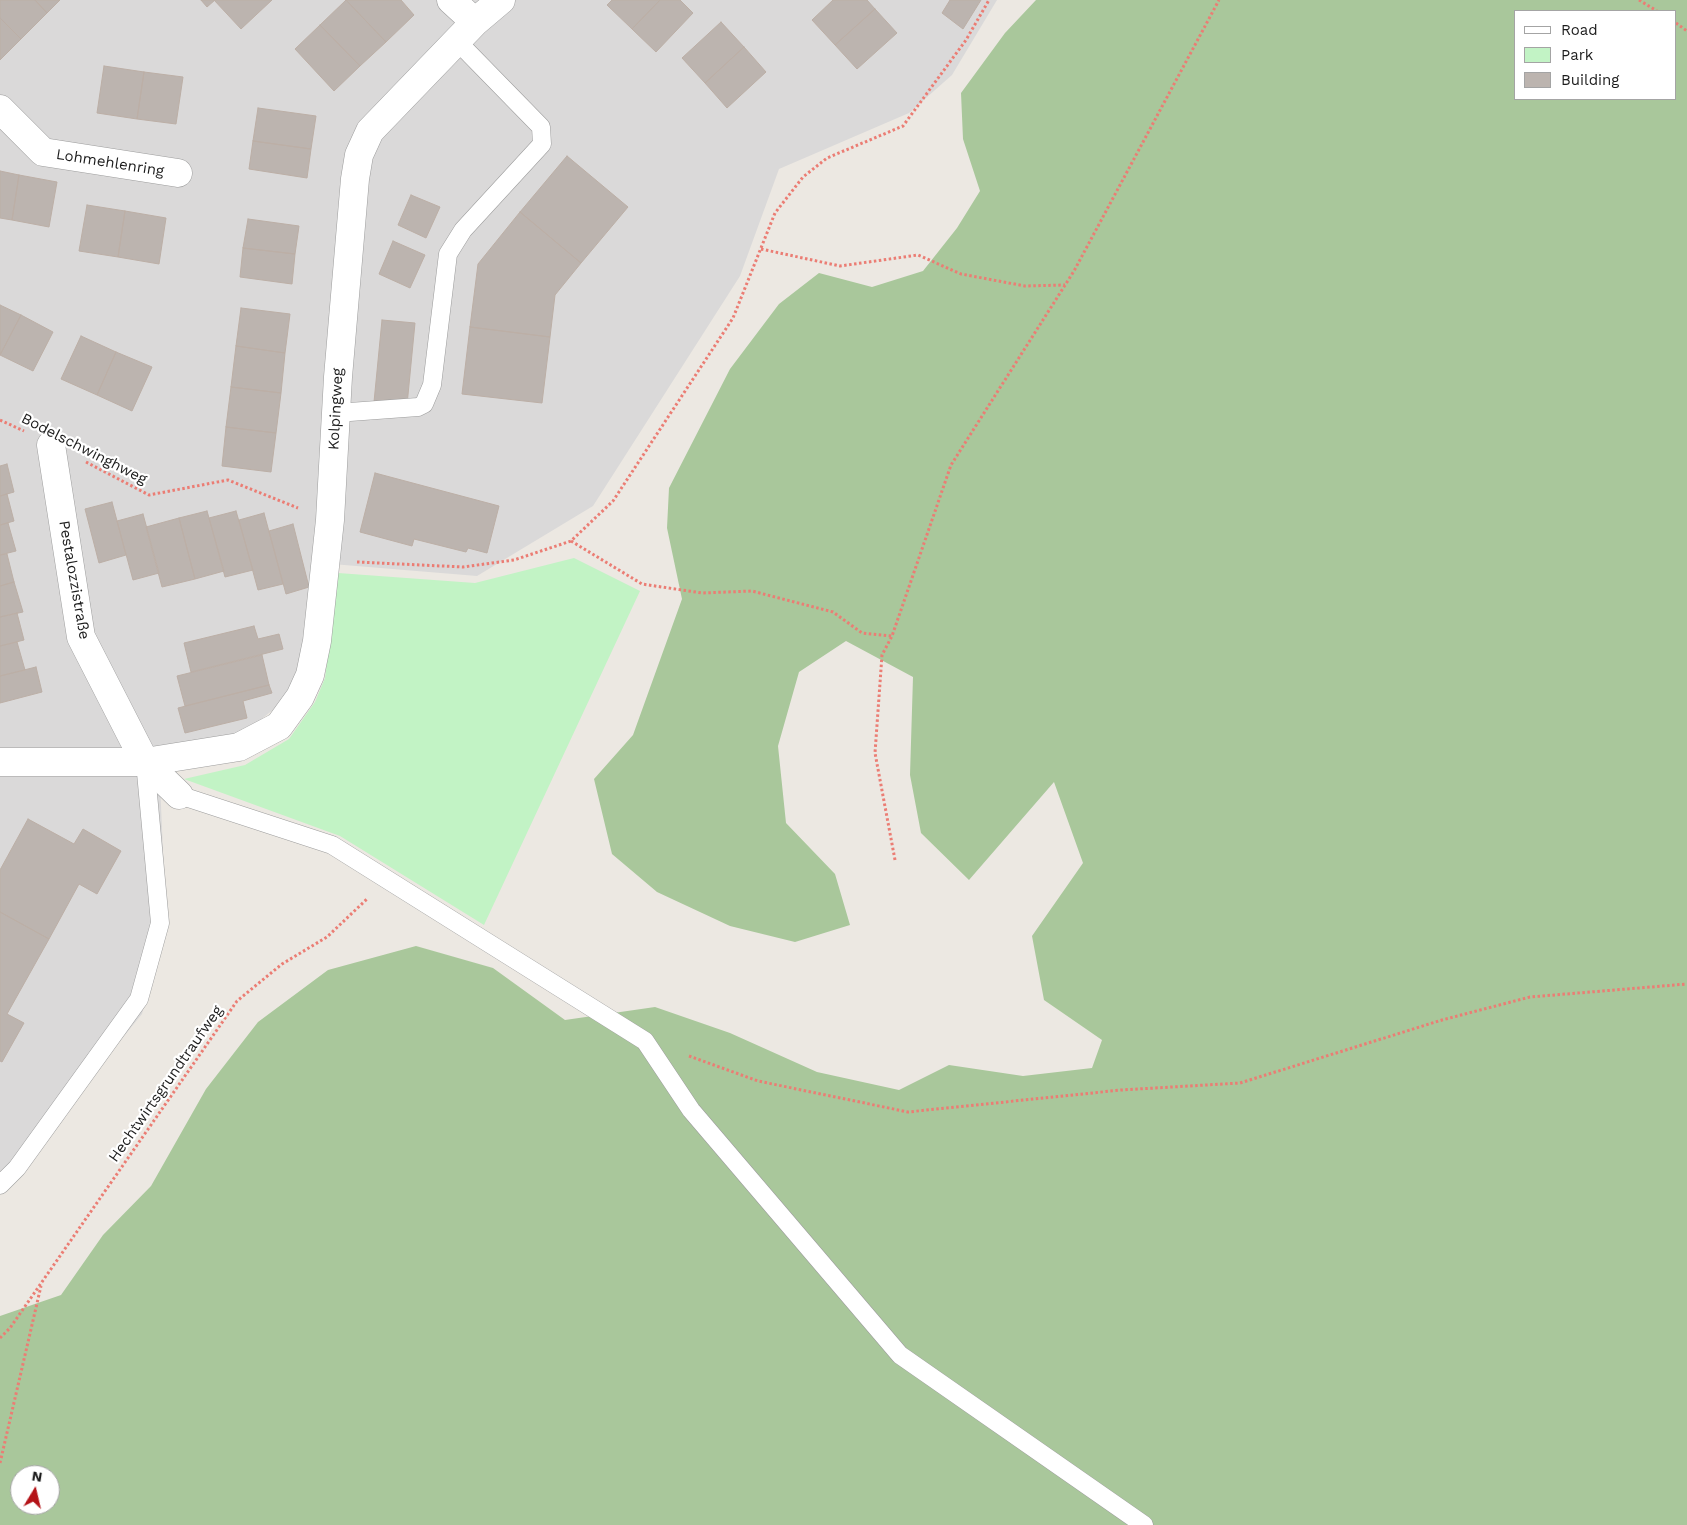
<!DOCTYPE html>
<meta charset="utf-8">
<style>
body{margin:0}
#map{position:relative;width:1687px;height:1525px;overflow:hidden;background:#ece8e2;font-family:"Work Sans",sans-serif}
canvas{display:block}
.legend{position:absolute;left:1514px;top:10px;width:162px;height:90px;box-sizing:border-box;background:#fff;border:1px solid #a4a4a4;margin:0;padding:6px 9px;list-style:none;font-size:15px;color:#1c1c1c}
.legend li{display:flex;align-items:center;gap:10px;height:25px}
.legend b{width:25px;border:1px solid #a4a4a4}
.north{position:absolute;left:10px;top:1465px;width:50px;height:50px;box-sizing:border-box;background:#fff;border:1px solid #a4a4a4;border-radius:50%;rotate:9deg;font-size:14px;font-weight:700;line-height:20px;text-align:center;color:#1c1c1c}
.north::after{content:'';display:block;margin:auto;width:18px;height:22px;background:#b41318;clip-path:polygon(50% 0,100% 100%,50% 72%,0 100%)}
</style>
<div id="map">
<canvas width="1687" height="1525"></canvas>
<ul class="legend">
<li><b style="height:6px;background:#fff"></b>Road</li>
<li><b style="height:14px;background:#c2f3c5"></b>Park</li>
<li><b style="height:14px;background:#bcb4af"></b>Building</li>
</ul>
<div class="north">N</div>
</div>
<script>
const ctx = document.querySelector('canvas').getContext('2d');
ctx.lineJoin = 'round';
function paint(path, color) { ctx.fillStyle = color; ctx.fill(path, 'evenodd'); }
const poly = rows => new Path2D(rows.map(r => 'M' + r).join(''));
function strokePath(path, color, width, dash) { ctx.strokeStyle = color; ctx.lineWidth = width; ctx.lineCap = dash ? 'butt' : 'round'; ctx.setLineDash(dash || []); ctx.stroke(path); }
function drawText(font, color, halo, rows, align = 'center') {
  ctx.font = font + ' "Work Sans",sans-serif'; ctx.lineWidth = 4.5; ctx.setLineDash([]); ctx.textBaseline = 'middle'; ctx.strokeStyle = halo; ctx.fillStyle = color; for (const [text, x, y, turn = 0] of rows) {
    ctx.save(); ctx.translate(x, y); ctx.rotate((+turn || 0) * Math.PI / 180); ctx.textAlign = isNaN(turn) ? turn : align; if (halo) ctx.strokeText(text, 0, 0); ctx.fillText(text, 0, 0); ctx.restore();
  }
}
const residential = poly([
 [0,0,997,0,952,75,909,113,779,169,740,276,593,506,477,576,320,563,298,674,279,705,234,741,159,759,166,922,142,1014,0,1188]
]);
const forest = poly([
 [1036,0,1687,0,1687,1525,0,1525,0,1316,61,1295,103,1235,151,1186,206,1089,258,1022,328,970,416,946,493,968,565,1020,655,1007,730,1033,817,1072,899,1090,949,1065,1023,1076,1092,1068,1102,1040,1044,1000,1032,936,1083,863,1054,782,969,880,921,833,910,775,913,677,846,641,799,672,778,746,786,823,835,874,850,925,795,942,730,926,657,892,612,854,594,779,633,735,682,599,667,528,669,488,730,369,779,304,819,273,872,287,923,271,957,228,980,191,963,139,961,93,1005,33],
 [1516,11,1676,11,1676,99,1516,99],
 [20,1475,50,1475,50,1505,20,1505]
]);
const park = poly([
 [574,558,640,591,484,925,340,836,184,779,245,765,289,739,315,702,325,678,338,573,475,583]
]);
const building = poly([
 [0,0,35,0,47,13,21,39,0,18,0,0],
 [35,0,60,0,47,13,35,0],
 [201,0,215,0,207,7,201,0],
 [214,0,272,0,241,29,214,0],
 [346,0,386,42,360,66,320,25,346,0],
 [346,0,401,0,414,15,386,42,346,0],
 [612,0,660,0,632,29,607,5,612,0],
 [660,0,680,0,693,13,656,52,632,29,660,0],
 [833,0,867,0,875,9,835,45,812,20,833,0],
 [950,0,981,0,963,29,942,13,950,0],
 [875,9,897,33,857,69,835,45,875,9],
 [0,18,21,39,0,60,0,18],
 [721,22,744,47,705,83,682,58,721,22],
 [320,25,360,66,334,91,295,49,320,25],
 [744,47,766,72,727,108,705,83,744,47],
 [104,66,144,72,137,119,97,113,104,66],
 [144,72,183,77,176,124,137,119,144,72],
 [258,108,316,116,311,149,253,141,258,108],
 [253,141,311,149,307,178,249,169,253,141],
 [567,156,628,207,581,263,520,212,567,156],
 [0,171,19,175,12,220,0,218,0,171],
 [19,175,57,182,49,227,12,220,19,175],
 [411,195,440,207,426,238,398,225,411,195],
 [87,205,125,211,118,257,79,251,87,205],
 [125,211,166,218,159,264,118,257,125,211],
 [520,212,581,263,555,295,550,337,470,327,478,264,520,212],
 [248,219,299,226,295,254,243,248,248,219],
 [393,241,425,255,410,288,379,274,393,241],
 [243,248,295,254,292,284,240,277,243,248],
 [0,305,21,315,0,355,0,305],
 [241,308,290,314,285,353,236,346,241,308],
 [21,315,53,332,33,371,0,355,21,315],
 [382,320,415,323,407,405,374,402,382,320],
 [470,327,550,337,542,403,462,394,470,327],
 [81,336,116,352,97,395,61,379,81,336],
 [236,346,285,353,281,393,231,387,236,346],
 [116,352,152,367,132,411,97,395,116,352],
 [231,387,281,393,276,433,226,427,231,387],
 [226,427,276,433,271,472,222,466,226,427],
 [7,464,14,492,0,496,0,466,7,464],
 [375,473,499,506,487,553,468,548,466,552,414,539,412,546,360,532,375,473],
 [7,494,14,521,0,525,0,496,7,494],
 [112,502,126,555,99,563,85,509,112,502],
 [207,511,224,571,195,579,179,518,207,511],
 [236,511,253,570,225,577,209,518,236,511],
 [264,513,283,584,258,590,239,520,264,513],
 [143,514,159,573,133,580,117,521,143,514],
 [179,518,195,579,162,587,146,527,179,518],
 [8,523,16,551,0,555,0,525,8,523],
 [293,524,309,587,286,594,269,531,293,524],
 [7,554,14,582,0,586,0,555,7,554],
 [14,582,23,612,0,617,0,586,14,582],
 [17,613,24,640,0,646,0,617,17,613],
 [254,626,258,639,279,634,283,649,191,672,184,643,254,626],
 [17,642,25,670,0,676,0,646,17,642],
 [262,655,269,685,185,706,177,676,262,655],
 [36,667,42,692,0,703,0,676,36,667],
 [269,685,272,693,243,701,247,718,185,733,178,708,269,685],
 [28,819,74,844,83,829,121,851,97,894,79,884,49,939,0,912,0,870,28,819],
 [0,912,49,939,7,1014,24,1023,2,1062,0,1061,0,912]
]);
const path = poly([
 [1639,0,1657,11],
 [1676,23,1687,31],
 [761,249,840,266,918,255,961,274,1025,286,1065,285],
 [0,420,24,431],
 [86,462,149,495,228,480,298,508],
 [571,541,642,584,702,593,752,591,833,612,862,633,892,636],
 [357,562,463,567,514,560,571,541,613,501,733,318,775,213,803,177,827,158,903,126,966,40,989,0],
 [895,860,875,753,882,655,892,636,951,465,1074,271,1219,0],
 [689,1056,758,1081,908,1112,1121,1090,1240,1083,1442,1020,1530,997,1687,984],
 [0,1338,10,1328,237,1001,282,964,327,937,368,898],
 [0,1463,41,1286]
]);
const lane = poly([
 [336,413,418,407,424,404,432,385,448,254,463,230,542,144,541,127,457,41],
 [179,795,332,845,645,1041,691,1110,900,1355,1144,1525],
 [0,1185,17,1168,139,999,160,923,145,762]
]);
const street = poly([
 [451,0,475,22],
 [0,109,43,152,178,173],
 [51,445,81,637,145,762,239,747,279,726,300,697,310,675,317,641,330,520,338,377,355,179,359,155,370,131,475,22,501,0],
 [0,762,145,762,179,795]
]);
const streetNames = [
 ["Lohmehlenring",110,163,9],
 ["Kolpingweg",336,409,-87],
 ["Bodelschwinghweg",84,449,27],
 ["Pestalozzistraße",74,580,80],
 ["Hechtwirtsgrundtraufweg",166,1084,-55]
];
paint(residential, '#dad9d9');
paint(forest, '#a9c79b');
paint(park, '#c2f3c5');
paint(building, '#bcb4af');
strokePath(building, '#bcafa6', 1);
strokePath(lane, '#9d9d9d', 19);
strokePath(street, '#9d9d9d', 29);
strokePath(path, '#eb7d74', 3, [2.5, 2.5]);
strokePath(lane, '#fff', 18);
strokePath(street, '#fff', 28);
drawText('15px', '#1c1c1c', '#fff', streetNames);
</script>
